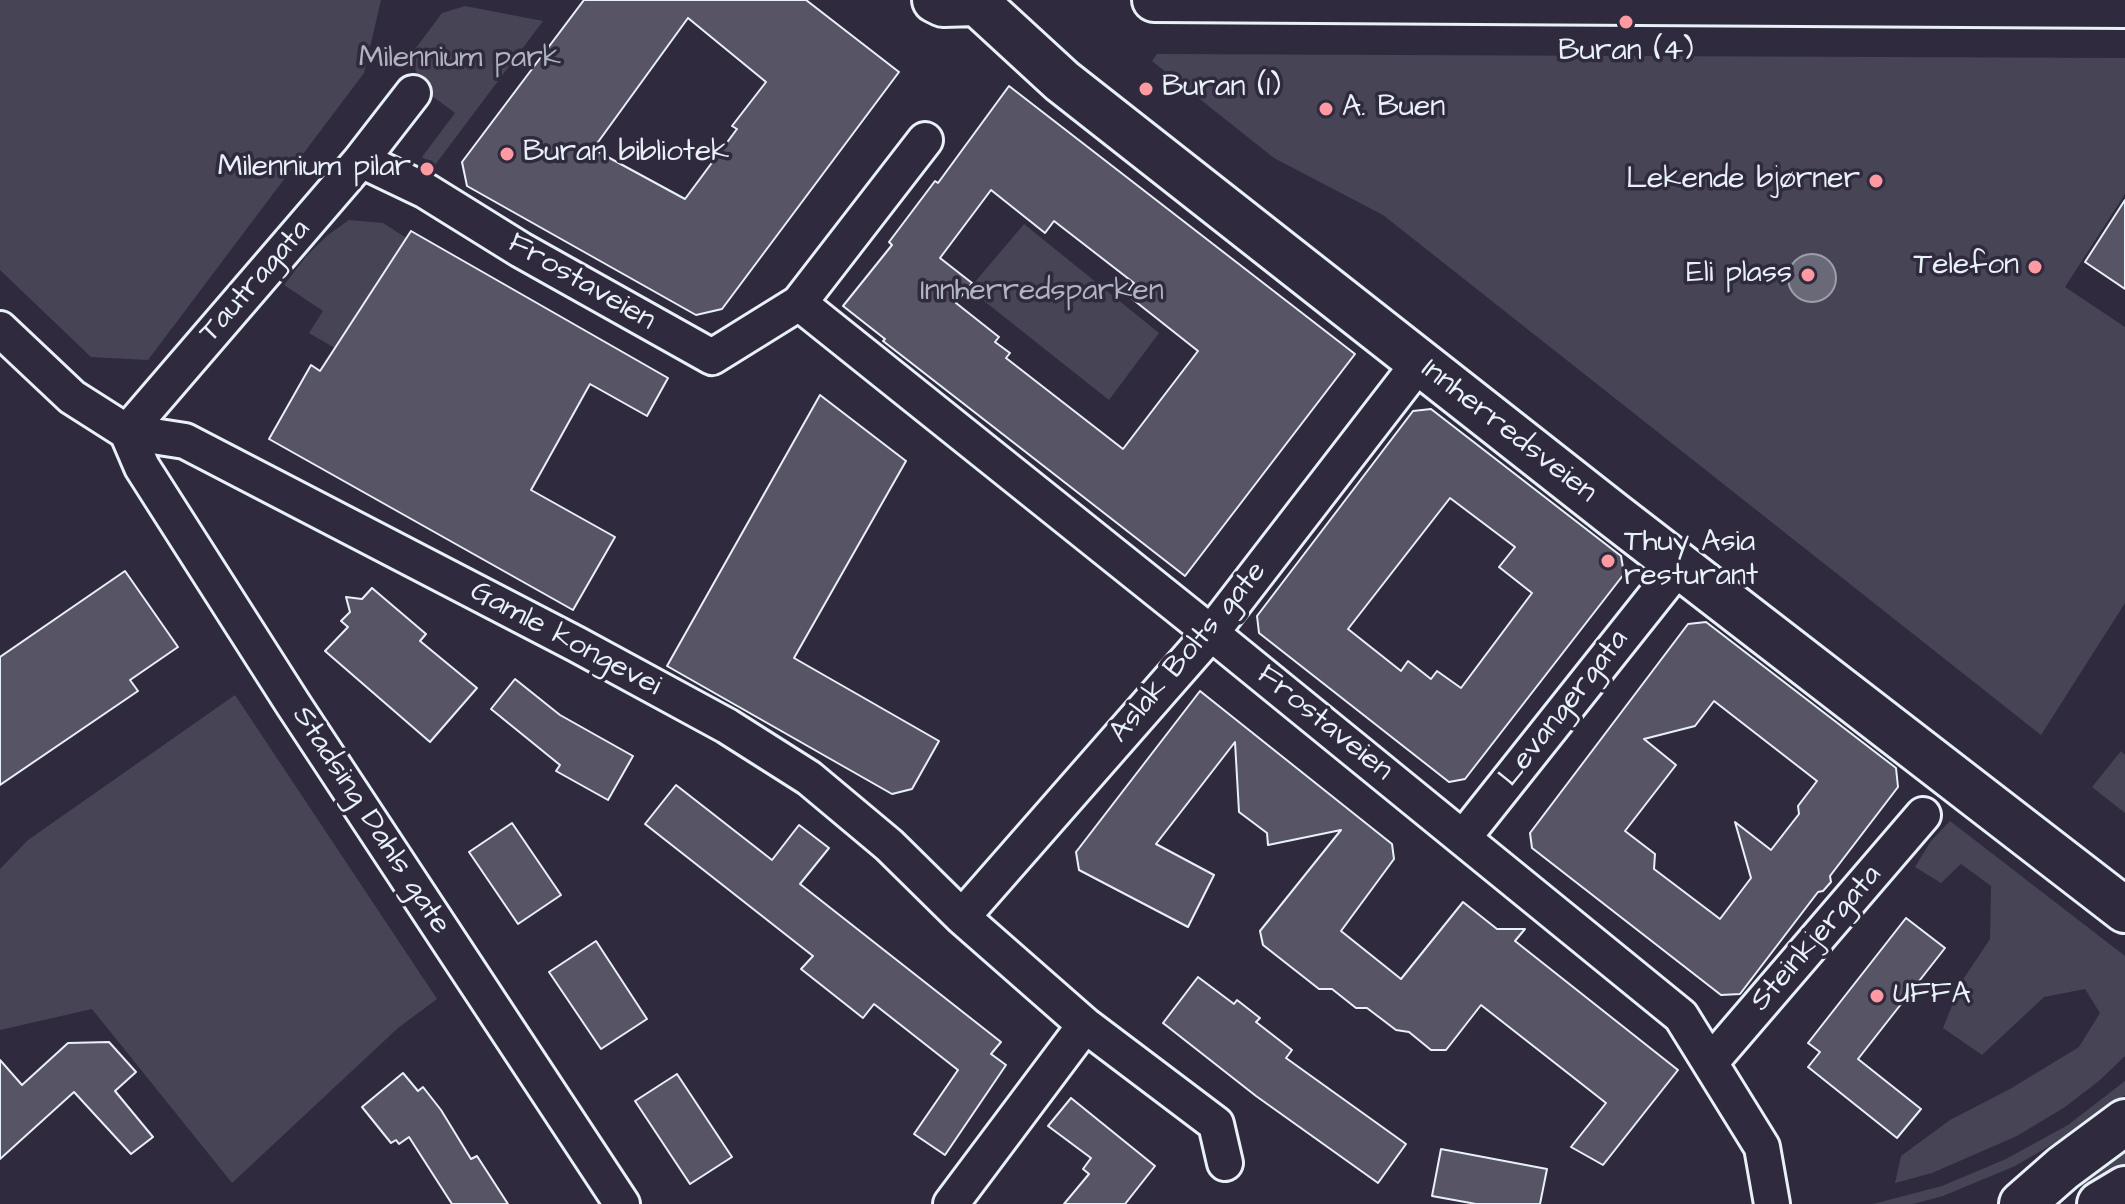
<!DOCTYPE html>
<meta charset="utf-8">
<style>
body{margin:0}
canvas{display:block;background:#2f2a3d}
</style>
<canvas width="2125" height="1204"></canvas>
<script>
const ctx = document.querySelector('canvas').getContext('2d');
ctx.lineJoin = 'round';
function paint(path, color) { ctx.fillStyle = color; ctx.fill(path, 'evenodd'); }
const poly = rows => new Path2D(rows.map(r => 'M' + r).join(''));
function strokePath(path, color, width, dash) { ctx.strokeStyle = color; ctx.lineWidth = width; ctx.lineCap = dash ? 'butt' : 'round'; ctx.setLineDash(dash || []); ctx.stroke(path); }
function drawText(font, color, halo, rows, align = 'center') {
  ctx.font = font + ' "Architects Daughter",sans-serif'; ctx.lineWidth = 7; ctx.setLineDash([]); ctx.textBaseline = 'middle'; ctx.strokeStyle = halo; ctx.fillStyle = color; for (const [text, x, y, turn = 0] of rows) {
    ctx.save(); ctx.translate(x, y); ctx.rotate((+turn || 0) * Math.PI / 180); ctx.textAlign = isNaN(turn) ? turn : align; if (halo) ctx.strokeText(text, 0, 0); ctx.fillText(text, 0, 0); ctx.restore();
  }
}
const green = poly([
 [0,0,381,0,364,73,148,360,91,357,0,270],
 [465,6,543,21,435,165,422,157,455,113,423,89,410,56,442,13],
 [1157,54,2125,58,2125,194,2065,287,2125,327,2125,603,2041,735,1383,215,1274,158,1152,61],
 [349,220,383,223,408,239,342,352,309,333,323,311,284,285,307,255,328,235],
 [1024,224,1159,333,1109,400,969,289],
 [235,695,437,999,398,1028,232,1183,92,1009,0,1030,0,869,28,840],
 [2121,751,2125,755,2125,813,2092,787],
 [1950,821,2125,956,2125,1056,2100,1080,2065,1107,2017,1136,1932,1173,1895,1183,1901,1156,1950,1120,2010,1089,2079,1047,2100,1013,2085,989,2044,997,1982,1055,1943,1028,1962,981,1990,939,1991,886,1961,864,1941,883,1915,867,1931,841],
 [2125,1081,2125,1095,2084,1126,2015,1166,1943,1196,1913,1204,1873,1204,1942,1186,2006,1159,2068,1125],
 [2125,1146,2125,1165,2062,1196]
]);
const water = poly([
 '1788 278a24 24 0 1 1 48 0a24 24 0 1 1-48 0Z'
]);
const building = poly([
 [584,0,806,0,899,72,722,309,696,315,467,186,462,162,584,0],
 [688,18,766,82,732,126,737,129,685,199,593,149,688,18],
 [1009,86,1355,354,1185,576,883,341,885,339,843,306,892,245,889,242,935,181,938,183,1009,86],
 [991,190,1045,233,1054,221,1134,283,1126,294,1198,351,1123,449,1006,358,1010,353,995,342,999,337,956,303,972,283,940,258,991,190],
 [2125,200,2125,289,2085,262,2125,200],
 [411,231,668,378,647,416,590,384,531,490,615,537,573,610,269,439,311,365,320,371,411,231],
 [820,395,906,461,794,658,939,741,912,789,892,794,667,666,820,395],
 [1431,409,1621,556,1624,574,1465,779,1449,782,1259,633,1257,616,1413,411,1431,409],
 [1450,498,1515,547,1499,567,1532,593,1461,688,1437,671,1431,679,1408,661,1401,671,1348,629,1450,498],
 [125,571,178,647,130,680,138,691,0,785,0,657,125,571],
 [372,588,426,634,420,641,477,688,430,742,325,651,348,627,341,621,350,612,346,597,362,599,372,588],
 [1706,622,1896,768,1898,787,1830,876,1831,882,1823,891,1818,892,1740,994,1721,995,1532,848,1530,833,1688,624,1706,622],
 [1714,701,1817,781,1798,806,1799,814,1771,850,1735,822,1751,878,1720,919,1654,869,1655,854,1625,831,1676,765,1644,739,1695,726,1714,701],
 [515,679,560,715,633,756,608,800,556,771,560,765,491,709,515,679],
 [1200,691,1392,844,1394,859,1341,931,1401,979,1463,902,1497,929,1525,929,1515,941,1678,1070,1603,1165,1571,1147,1606,1103,1481,1005,1446,1050,1431,1050,1409,1032,1396,1030,1367,1008,1356,1008,1332,989,1319,989,1263,945,1260,931,1341,830,1268,845,1267,833,1239,812,1235,742,1156,844,1214,875,1188,927,1079,870,1076,852,1200,691],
 [676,785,772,860,799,825,829,848,800,884,1001,1042,991,1054,1006,1065,945,1155,914,1134,958,1070,874,1004,863,1018,801,969,813,956,645,824,676,785],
 [512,823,561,895,518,924,469,852,512,823],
 [1906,918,1945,948,1858,1059,1921,1109,1897,1138,1808,1067,1820,1052,1808,1043,1906,918],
 [596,941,647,1019,601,1049,549,972,596,941],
 [1198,977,1234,1004,1237,1000,1260,1018,1256,1022,1292,1050,1286,1058,1406,1144,1378,1183,1256,1096,1163,1023,1198,977],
 [109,1042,136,1072,115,1091,153,1137,131,1154,74,1092,0,1159,0,1060,22,1085,68,1043,109,1042],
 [403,1073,418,1091,423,1087,441,1110,471,1159,477,1156,508,1204,452,1204,409,1137,399,1144,396,1140,391,1143,362,1107,403,1073],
 [677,1074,732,1157,690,1184,635,1101,677,1074],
 [1071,1098,1155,1166,1125,1204,1064,1204,1089,1174,1083,1169,1091,1158,1048,1126,1071,1098],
 [1441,1149,1547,1169,1540,1204,1476,1204,1432,1196,1441,1149]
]);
const minor = poly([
 [361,160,426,191,521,250,712,357,799,303,1211,633,1681,1016,1762,1147,1772,1204],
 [799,303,925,140],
 [0,329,72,397,127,432,185,441,576,644,727,726,809,778,889,845,962,917,1085,1025,1216,1124,1225,1163],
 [127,432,142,467,293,704,622,1204],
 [127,432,361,160,413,93],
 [1463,838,1668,580],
 [962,917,1211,633,1406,380],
 [1710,1063,1923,815],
 [951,1204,1085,1025]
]);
const tertiary = poly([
 [1154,0,2125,6]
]);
const secondary = poly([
 [935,0,943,4,976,3],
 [974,0,1062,81,1615,516,2125,910],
 [2022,1204,2063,1168,2125,1122],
 [2100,1204,2125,1189]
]);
const markers = [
 [1626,22,8,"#ff9aa2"],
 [1146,89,8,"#ff9aa2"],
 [1326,109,8,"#ff9aa2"],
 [507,154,8,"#ff9aa2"],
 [427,169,8,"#ff9aa2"],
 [1876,181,8,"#ff9aa2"],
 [2035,267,8,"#ff9aa2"],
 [1808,275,8,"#ff9aa2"],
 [1608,561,8,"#ff9aa2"],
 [1877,996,8,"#ff9aa2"]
];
const poiNames = [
 ["Buran (4)",1626,53,"center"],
 ["Buran (1)",1162,89],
 ["A. Buen",1342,109],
 ["Buran bibliotek",523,154],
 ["Milennium pilar",411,169,"right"],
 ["Lekende bjørner",1860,181,"right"],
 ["Telefon",2019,267,"right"],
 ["Eli plass",1792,275,"right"],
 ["Thuy Asia",1624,544],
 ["resturant",1624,578],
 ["UFFA",1893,996]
];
const parkNames = [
 ["Milennium park",460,60],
 ["Innherredsparken",1042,293]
];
const streetNames = [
 ["Tautragata",256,282,-49],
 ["Frostaveien",581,283,30],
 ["Innherredsveien",1508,432,38],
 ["Gamle kongevei",565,640,28],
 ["Aslak Bolts gate",1189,653,-50],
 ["Levangergata",1565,709,-52],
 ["Frostaveien",1324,724,39],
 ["Stadsing Dahls gate",370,821,57],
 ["Steinkjergata",1817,939,-49]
];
paint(green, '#464455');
paint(water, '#696978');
strokePath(water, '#9c9fab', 2);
paint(building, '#575565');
strokePath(building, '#e8f1f8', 2);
strokePath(minor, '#e8f1f8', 40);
strokePath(tertiary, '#e8f1f8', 48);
strokePath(secondary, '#e8f1f8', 50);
strokePath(minor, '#2f2a3d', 34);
strokePath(tertiary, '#2f2a3d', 42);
strokePath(secondary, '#2f2a3d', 44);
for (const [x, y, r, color] of markers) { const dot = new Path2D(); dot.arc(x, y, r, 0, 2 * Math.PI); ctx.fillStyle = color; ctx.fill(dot); strokePath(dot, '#2f2a3d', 3); }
drawText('30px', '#e8f1f8', '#2f2a3d', poiNames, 'left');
drawText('30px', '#afb4bf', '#2f2a3d', parkNames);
drawText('30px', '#e8f1f8', '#2f2a3d', streetNames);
</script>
